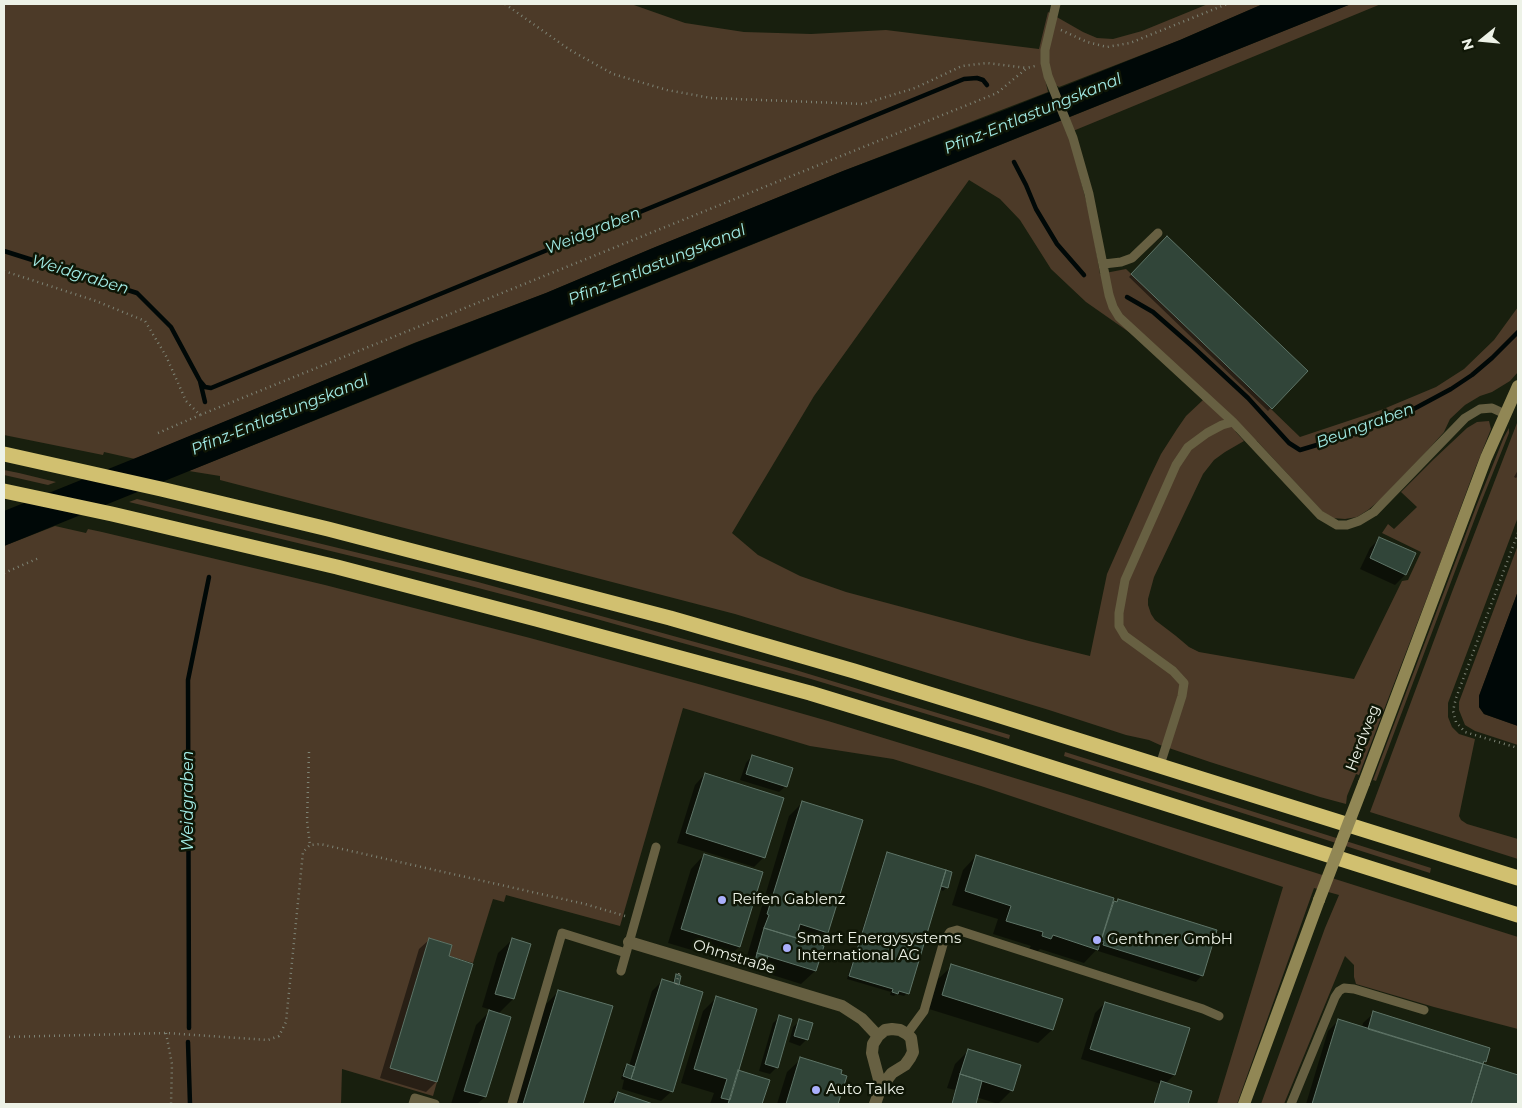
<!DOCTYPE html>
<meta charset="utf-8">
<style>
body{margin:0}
#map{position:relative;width:1522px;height:1108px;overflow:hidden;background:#181f0e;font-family:Montserrat,sans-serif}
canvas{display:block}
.frame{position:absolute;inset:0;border:5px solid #edf2e7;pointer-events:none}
.north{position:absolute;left:1457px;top:15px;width:50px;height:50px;-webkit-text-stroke:4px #0f1606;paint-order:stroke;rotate:253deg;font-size:14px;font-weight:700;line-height:20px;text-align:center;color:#edf2e7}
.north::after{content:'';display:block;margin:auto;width:18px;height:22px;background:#edf2e7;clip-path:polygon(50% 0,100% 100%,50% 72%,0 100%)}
</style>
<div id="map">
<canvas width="1522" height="1108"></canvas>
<div class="frame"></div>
<div class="north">N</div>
</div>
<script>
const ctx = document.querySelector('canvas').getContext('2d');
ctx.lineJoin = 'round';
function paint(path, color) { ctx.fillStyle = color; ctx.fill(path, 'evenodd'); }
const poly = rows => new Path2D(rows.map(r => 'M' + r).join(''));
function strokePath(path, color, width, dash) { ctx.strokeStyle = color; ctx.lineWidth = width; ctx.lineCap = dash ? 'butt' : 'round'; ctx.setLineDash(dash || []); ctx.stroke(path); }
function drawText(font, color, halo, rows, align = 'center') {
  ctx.font = font + ' Montserrat,sans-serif'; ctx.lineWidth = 5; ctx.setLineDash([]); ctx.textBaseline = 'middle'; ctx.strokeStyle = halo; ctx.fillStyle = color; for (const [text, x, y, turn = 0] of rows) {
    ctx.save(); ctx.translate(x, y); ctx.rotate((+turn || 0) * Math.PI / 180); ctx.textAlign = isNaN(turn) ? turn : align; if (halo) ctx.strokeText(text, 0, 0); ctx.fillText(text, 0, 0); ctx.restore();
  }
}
const green = poly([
 [4,4,631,4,685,23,744,32,811,34,886,30,1039,49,1048,12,1083,32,1097,38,1113,39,1142,31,1208,4,1263,4,1180,40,1059,87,1045,79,1048,92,843,171,653,248,546,293,414,343,135,459,104,452,103,455,4,435],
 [1351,4,1381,4,1073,131,1075,158,1091,220,1100,274,1126,269,1300,437,1381,410,1436,387,1464,369,1494,340,1518,307,1518,372,1510,381,1492,392,1480,396,1465,405,1450,419,1444,432,1426,452,1380,500,1368,510,1357,517,1345,519,1332,518,1322,511,1257,441,1235,431,1244,441,1225,452,1214,460,1203,474,1154,577,1148,599,1148,605,1151,614,1155,620,1176,636,1189,647,1199,652,1354,679,1402,581,1408,580,1421,552,1382,533,1388,524,1394,529,1417,507,1401,492,1434,459,1467,428,1477,422,1489,421,1491,429,1473,474,1441,561,1359,775,1356,774,1347,796,1346,804,1320,797,1210,762,1160,745,1149,740,1126,735,1049,710,735,614,220,480,220,476,189,471],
 [969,180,1000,199,1020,220,1051,269,1086,302,1136,337,1203,400,1186,416,1177,429,1161,454,1149,479,1107,574,1090,656,1029,641,846,592,800,576,758,555,732,533,814,396],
 [1517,423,1518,517,1448,703,1448,717,1452,727,1459,734,1475,739,1459,816,1461,820,1467,824,1518,839,1518,859,1370,812,1452,592],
 [1509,428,1509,433,1480,505,1376,781,1373,780,1476,507,1504,437],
 [4,470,19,473,56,482,48,485,4,475],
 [137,499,478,582,789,668,1010,735,1009,739,811,679,593,618,417,572,129,502],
 [55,526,86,533,88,529,102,532,325,585,530,638,702,685,828,721,1070,795,1518,937,1518,1029,1434,1007,1356,984,1354,977,1354,965,1345,956,1284,1104,1261,1104,1325,928,1339,895,1314,888,1237,1104,1217,1104,1283,887,981,786,893,759,810,746,683,708,620,926,506,895,504,902,493,899,473,963,449,956,452,945,429,938,390,1067,437,1082,433,1096,342,1069,341,1104,4,1104,4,546],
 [1518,545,1518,591,1479,696,1479,707,1484,714,1518,726,1518,745,1475,731,1465,725,1459,710,1459,702],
 [1065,752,1431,868,1430,873,1064,756]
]);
const water = poly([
 [1263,4,1351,4,409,382,4,546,4,511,148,453,415,343,546,293,653,248,843,171,1007,109,1180,40],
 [1518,591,1518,726,1484,714,1479,707,1479,696]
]);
const shadow = poly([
 [1167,237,1306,371,1268,411,1129,277],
 [1518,470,1518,476,1516,478,1514,477],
 [1380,538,1405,575,1395,585,1360,569,1370,548],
 [752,756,786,786,779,792,740,780,746,763],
 [705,774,764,857,754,867,677,843,695,785],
 [802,803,827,932,815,945,815,971,801,984,744,966,789,816],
 [888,853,951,872,946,888,943,891,939,889,907,993,904,996,896,994,894,996,890,995,891,992,847,979,885,856],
 [704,855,739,947,725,960,668,943,691,869],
 [976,856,1111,905,1118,900,1202,975,1196,982,1098,951,1099,947,1084,963,1040,949,1037,952,1029,949,1031,946,993,934,998,919,952,905,963,870],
 [430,939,448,957,436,1082,426,1092,380,1078,419,949],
 [512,940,513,999,498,1014,485,1097,477,1104,451,1104,476,1025,491,1010,482,1007,498,953],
 [952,966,1052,1030,1038,1043,929,1009,938,979],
 [677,975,672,1091,661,1101,622,1089,624,1080,621,1079,624,1068,627,1065,629,1066,652,991,662,981,672,984,674,978],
 [559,991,611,1007,581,1104,515,1104,545,1005],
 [717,997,737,1071,768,1081,761,1104,710,1104,714,1093,681,1083,703,1011],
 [1105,1003,1174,1075,1165,1084,1191,1092,1187,1104,1153,1104,1159,1086,1161,1084,1081,1059,1095,1013],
 [1374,1013,1485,1061,1481,1065,1518,1076,1518,1104,1306,1104,1328,1031,1338,1021,1362,1028,1363,1023],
 [780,1017,777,1067,770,1074,759,1071,773,1023],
 [800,1021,807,1039,800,1046,789,1042,793,1027],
 [969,1050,1012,1090,998,1104,976,1097,974,1104,951,1104,955,1090,947,1088,955,1064],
 [801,1059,845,1077,837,1104,777,1104,787,1072],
 [618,1094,649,1104,608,1104]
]);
const stream = poly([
 [1014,162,1026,185,1036,209,1057,244,1084,275],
 [4,251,137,293,171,327,200,381,205,402],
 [1127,297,1153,312,1193,347,1248,398,1289,443,1300,450,1347,436,1410,411,1451,389,1472,375,1492,358,1518,332],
 [200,381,205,387,211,388,964,79,977,78,983,80,987,85],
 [189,1028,188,680,209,577],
 [188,1042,190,1104]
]);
const building = poly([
 [1167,236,1308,371,1272,409,1131,274,1167,236],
 [1379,537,1416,553,1406,575,1370,558,1379,537],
 [752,755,793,768,787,787,746,774,752,755],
 [705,773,784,798,765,858,686,833,705,773],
 [802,801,863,820,828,933,800,924,796,938,764,928,769,915,767,914,802,801],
 [887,852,946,870,909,994,899,991,898,994,892,992,893,989,849,976,887,852],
 [704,854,763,872,740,947,681,929,704,854],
 [976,855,1114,898,1098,950,1053,935,1051,939,1042,936,1043,932,1006,921,1011,906,965,891,976,855],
 [946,870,952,872,948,888,941,886,946,870],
 [1118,899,1217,930,1203,976,1103,945,1104,942,1101,941,1114,901,1117,902,1118,899],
 [764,928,824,946,816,971,757,953,764,928],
 [429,938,452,945,449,956,473,964,437,1082,390,1068,429,938],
 [512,938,531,944,514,999,495,994,512,938],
 [757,953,768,956,766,964,755,961,757,953],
 [951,964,1063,999,1053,1030,942,995,951,964],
 [676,974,681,976,679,985,674,983,676,974],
 [662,979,703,992,673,1092,631,1079,662,979],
 [558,990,613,1006,583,1104,523,1104,558,990],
 [716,996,757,1009,730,1100,721,1098,727,1079,694,1069,716,996],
 [1105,1002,1190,1028,1175,1075,1090,1049,1105,1002],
 [489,1010,511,1017,486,1097,464,1091,489,1010],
 [1373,1011,1490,1048,1486,1062,1484,1061,1483,1064,1368,1029,1373,1011],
 [779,1015,792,1019,778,1068,765,1064,779,1015],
 [799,1019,813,1023,808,1040,794,1036,799,1019],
 [1338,1019,1483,1064,1471,1104,1312,1104,1338,1019],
 [968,1049,1021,1065,1013,1091,960,1074,968,1049],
 [800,1057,842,1070,841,1074,847,1076,838,1104,786,1104,800,1057],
 [627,1064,635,1067,631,1079,623,1076,627,1064],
 [1483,1064,1518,1075,1518,1104,1471,1104,1483,1064],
 [738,1070,770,1080,762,1104,728,1104,738,1070],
 [960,1074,982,1081,976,1104,952,1104,960,1074],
 [1161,1081,1192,1091,1188,1104,1154,1104,1161,1081],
 [618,1092,653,1104,614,1104,618,1092]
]);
const path = poly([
 [505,4,570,50,613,74,667,90,711,98,863,104,915,88,962,66,987,63,1027,68],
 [1061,30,1087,42,1107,47,1130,43,1227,4],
 [4,271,96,301,145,321,166,356,186,401,200,415,997,93,1027,68,1035,66],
 [158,433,200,415],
 [1518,533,1456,698,1453,711,1456,722,1465,732,1518,748],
 [4,573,39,558],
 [309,752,307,821,310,845],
 [759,967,763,955],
 [676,984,680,971],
 [166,1033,172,1064,171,1104],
 [4,1037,166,1033,268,1040,279,1036,286,1022,303,852,310,845,320,844,585,904,625,916]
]);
const service = poly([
 [1056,4,1045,50,1045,63,1048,76,1073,138,1089,194,1109,295,1113,307,1119,317,1233,422,1320,515,1337,525,1347,525,1359,521,1374,512,1465,418,1480,409,1492,408,1505,414],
 [1104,264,1121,262,1132,258,1158,233],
 [1160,765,1182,696,1184,683,1173,671,1125,636,1119,626,1119,613,1125,580,1176,465,1188,447,1207,433,1222,425,1233,422],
 [621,971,656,847],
 [907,1034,924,1011,944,941,950,932,957,930,1203,1009,1219,1016],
 [413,1104,415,1098,435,1104],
 [512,1104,562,933,626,953],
 [1291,1104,1335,997,1339,991,1344,988,1354,989,1424,1010]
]);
const minor = poly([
 [629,942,842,1006,862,1019,878,1036],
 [875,1104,881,1087,892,1073,905,1065,910,1058,913,1052,911,1038,907,1034,900,1030,892,1029,885,1030,878,1036,873,1044,872,1053,881,1087]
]);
const secondary = poly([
 [1364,783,1486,458,1518,386],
 [1244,1104,1319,900]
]);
const motorway = poly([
 [4,454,161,489,328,529,670,618,854,671,991,713,1518,878],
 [4,491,112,514,337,567,536,619,810,693,974,743,1518,915]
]);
const secondaryBridge = poly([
 [1319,900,1364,783]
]);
const markers = [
 [722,900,5,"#aaaffb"],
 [1097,940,5,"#aaaffb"],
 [787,948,5,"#aaaffb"],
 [816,1090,5,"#aaaffb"]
];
const streetNames = [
 ["Herdweg",1363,738,-69],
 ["Ohmstraße",734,957,17]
];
const poiNames = [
 ["Reifen Gablenz",732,900],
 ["Smart Energysystems",797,939],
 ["International AG",797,956],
 ["Genthner GmbH",1107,940],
 ["Auto Talke",826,1090]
];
const waterNames = [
 ["Pfinz-Entlastungskanal",1033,114,-22],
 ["Weidgraben",593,231,-22],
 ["Pfinz-Entlastungskanal",657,265,-22],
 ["Weidgraben",80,275,17],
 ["Pfinz-Entlastungskanal",280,415,-22],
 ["Beungraben",1365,426,-20],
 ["Weidgraben",188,801,-90]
];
paint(green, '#4c3a28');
paint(water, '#000807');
paint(shadow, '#0007');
strokePath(stream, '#000807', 4.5);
paint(building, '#314539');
strokePath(building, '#5e7467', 1);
strokePath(path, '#7e8476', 2.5, [1, 4]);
strokePath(service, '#676042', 9);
strokePath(minor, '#676042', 12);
strokePath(secondary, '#918755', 12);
strokePath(motorway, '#d1c070', 15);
strokePath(secondaryBridge, '#918755', 12);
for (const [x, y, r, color] of markers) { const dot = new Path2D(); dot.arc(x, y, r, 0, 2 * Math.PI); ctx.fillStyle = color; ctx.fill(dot); strokePath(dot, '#0f1606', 2); }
drawText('15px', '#edf2e7', '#0f1606', streetNames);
drawText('15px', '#edf2e7', '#0f1606', poiNames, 'left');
drawText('italic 16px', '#a2ebe5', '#0f1606', waterNames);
</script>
